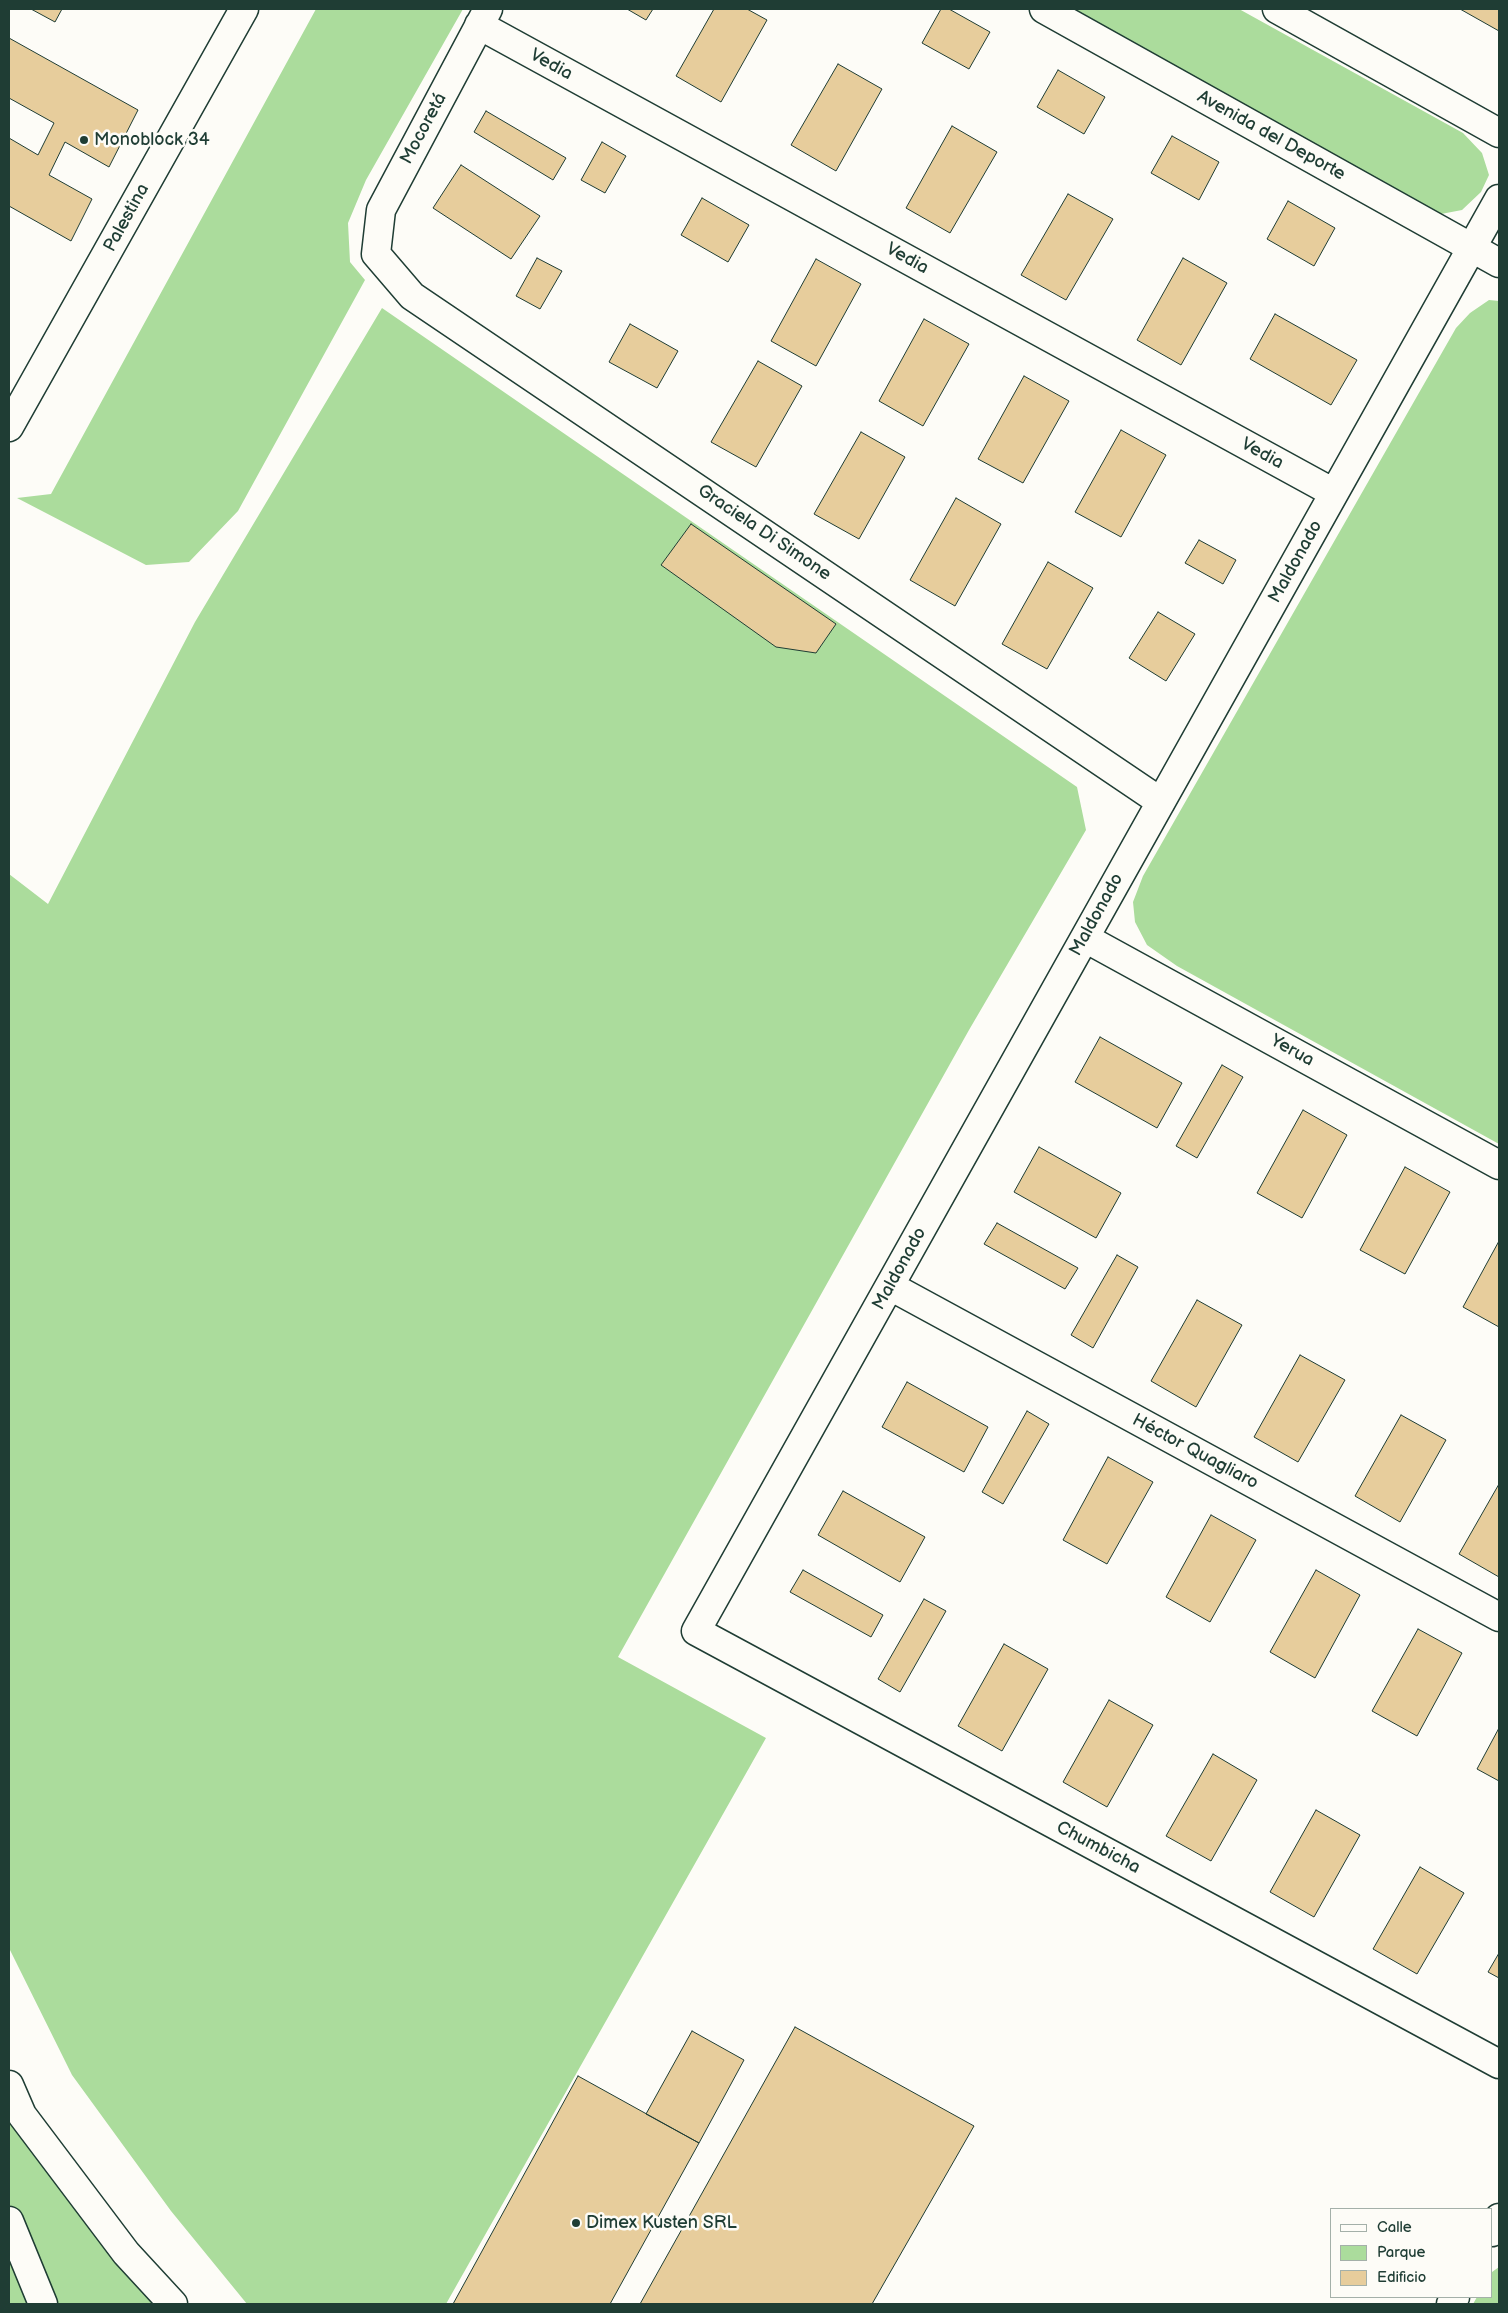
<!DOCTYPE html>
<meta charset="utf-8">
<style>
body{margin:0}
#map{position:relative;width:1508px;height:2313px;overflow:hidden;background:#fdfcf7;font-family:"Balsamiq Sans",sans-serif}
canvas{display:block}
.frame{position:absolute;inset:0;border:10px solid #1f3d34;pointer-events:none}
.legend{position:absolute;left:1330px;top:2208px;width:162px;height:90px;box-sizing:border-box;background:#fdfcf7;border:1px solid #a4b0a9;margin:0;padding:6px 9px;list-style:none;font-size:15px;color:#1f3d34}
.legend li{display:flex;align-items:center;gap:10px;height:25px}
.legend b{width:25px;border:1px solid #a4b0a9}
</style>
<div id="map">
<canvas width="1508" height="2313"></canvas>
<div class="frame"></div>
<ul class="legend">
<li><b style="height:6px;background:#fdfcf7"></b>Calle</li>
<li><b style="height:14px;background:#abdc9c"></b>Parque</li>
<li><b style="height:14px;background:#e7cd9c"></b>Edificio</li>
</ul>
</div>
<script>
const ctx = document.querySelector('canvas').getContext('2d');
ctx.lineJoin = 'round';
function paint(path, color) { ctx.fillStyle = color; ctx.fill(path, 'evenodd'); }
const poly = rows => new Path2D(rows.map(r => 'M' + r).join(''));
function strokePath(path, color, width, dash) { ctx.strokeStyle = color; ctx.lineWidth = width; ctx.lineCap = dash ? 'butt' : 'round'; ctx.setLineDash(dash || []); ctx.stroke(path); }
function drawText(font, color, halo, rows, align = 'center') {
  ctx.font = font + ' "Balsamiq Sans",sans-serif'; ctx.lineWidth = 5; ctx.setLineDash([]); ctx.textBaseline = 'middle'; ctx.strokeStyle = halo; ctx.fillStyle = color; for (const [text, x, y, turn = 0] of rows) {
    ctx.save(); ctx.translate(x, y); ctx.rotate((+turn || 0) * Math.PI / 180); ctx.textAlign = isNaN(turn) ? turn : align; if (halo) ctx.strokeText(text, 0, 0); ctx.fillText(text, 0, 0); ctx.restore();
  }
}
const green = poly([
 [316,9,463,9,366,180,348,223,350,262,365,280,238,511,189,562,146,565,17,498,51,494],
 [1070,9,1239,9,1463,133,1482,153,1489,175,1481,192,1462,210,1441,214,1413,201],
 [1489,300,1499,301,1499,1144,1177,966,1147,945,1135,922,1133,902,1143,876,1456,328,1470,313],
 [382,308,1077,787,1086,830,969,1030,618,1657,766,1738,446,2304,247,2304,171,2211,72,2075,9,1948,9,874,48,904,195,622],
 [9,2085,173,2304,9,2304],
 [1499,2267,1499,2304,1473,2304,1477,2297,1492,2297,1492,2272]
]);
const building = poly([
 [31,9,62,9,55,22,31,9],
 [627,9,653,9,646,20,627,9],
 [714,9,747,9,767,20,721,102,676,76,714,9],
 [941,9,949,9,990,32,969,69,922,43,941,9],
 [1460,9,1499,9,1499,31,1460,9],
 [9,38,138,110,109,167,65,142,49,175,92,199,71,241,9,206,9,138,38,155,54,123,9,98,9,38],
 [838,64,882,89,836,171,791,145,838,64],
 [1058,70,1105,97,1084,134,1037,107,1058,70],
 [486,111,566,158,553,180,474,132,486,111],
 [952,126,997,152,950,233,906,208,952,126],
 [1172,136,1219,162,1199,200,1151,173,1172,136],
 [602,142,626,156,605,193,581,180,602,142],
 [461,165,540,216,511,259,433,208,461,165],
 [1068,194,1113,219,1066,300,1021,275,1068,194],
 [702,198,749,225,728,262,681,235,702,198],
 [1288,201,1335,228,1314,266,1267,239,1288,201],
 [537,258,562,271,540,309,516,296,537,258],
 [1183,258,1227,283,1181,365,1137,340,1183,258],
 [816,259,861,284,816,366,771,341,816,259],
 [1275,314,1357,360,1331,405,1250,359,1275,314],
 [924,319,969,344,923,426,879,401,924,319],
 [630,324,678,351,657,388,609,362,630,324],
 [758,361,802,386,756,467,711,442,758,361],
 [1024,376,1069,401,1023,483,978,459,1024,376],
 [1121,430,1166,455,1121,537,1075,512,1121,430],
 [861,432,905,457,859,539,814,514,861,432],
 [956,498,1001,524,955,606,910,580,956,498],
 [691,524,836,624,816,653,776,647,661,565,691,524],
 [1199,540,1236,560,1223,584,1185,563,1199,540],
 [1048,562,1093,588,1047,669,1002,644,1048,562],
 [1158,612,1195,634,1166,681,1129,658,1158,612],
 [1100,1037,1182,1083,1157,1128,1075,1082,1100,1037],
 [1222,1065,1243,1077,1197,1158,1176,1146,1222,1065],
 [1303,1110,1347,1135,1302,1218,1257,1193,1303,1110],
 [1039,1147,1121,1193,1096,1238,1014,1192,1039,1147],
 [1405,1167,1450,1192,1405,1274,1360,1250,1405,1167],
 [997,1223,1078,1268,1065,1289,984,1244,997,1223],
 [1499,1241,1499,1327,1463,1307,1499,1241],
 [1117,1255,1138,1267,1093,1348,1071,1335,1117,1255],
 [1197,1300,1242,1325,1196,1407,1151,1381,1197,1300],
 [1300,1355,1345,1380,1298,1462,1254,1437,1300,1355],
 [907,1382,988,1427,964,1472,882,1427,907,1382],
 [1027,1411,1049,1424,1003,1504,982,1492,1027,1411],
 [1401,1415,1446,1440,1400,1522,1355,1496,1401,1415],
 [1108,1457,1153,1482,1107,1564,1063,1540,1108,1457],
 [1499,1484,1499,1577,1459,1554,1499,1484],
 [843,1491,925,1537,900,1582,818,1535,843,1491],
 [1211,1515,1256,1540,1210,1622,1166,1597,1211,1515],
 [803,1570,883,1615,871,1637,790,1592,803,1570],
 [1316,1570,1360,1595,1315,1678,1270,1652,1316,1570],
 [924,1599,946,1611,900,1692,878,1679,924,1599],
 [1418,1629,1462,1653,1417,1736,1372,1711,1418,1629],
 [1004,1644,1048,1669,1002,1751,958,1726,1004,1644],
 [1109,1700,1153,1725,1107,1807,1063,1782,1109,1700],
 [1499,1728,1499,1781,1477,1769,1499,1728],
 [1213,1754,1257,1780,1211,1861,1166,1836,1213,1754],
 [1316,1810,1360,1835,1314,1917,1270,1892,1316,1810],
 [1420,1867,1464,1893,1417,1974,1373,1949,1420,1867],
 [1499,1953,1499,1978,1488,1972,1499,1953],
 [795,2027,974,2126,872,2304,640,2304,795,2027],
 [692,2031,744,2060,699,2143,646,2114,692,2031],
 [578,2076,699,2143,610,2304,453,2304,578,2076]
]);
const minor = poly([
 [488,9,381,210,376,254,412,296,1161,802],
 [479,25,1334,493],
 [1499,199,696,1631,1499,2064],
 [1085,938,1499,1165],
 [890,1286,1499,1617]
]);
const tertiary = poly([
 [1044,9,1499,263],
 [1277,9,1499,133],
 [9,427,244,9],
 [1492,2232,1499,2218],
 [1451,2304,1455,2297]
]);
const secondary = poly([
 [9,2085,22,2115,126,2253,173,2304]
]);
const motorway = poly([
 [9,2221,43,2304]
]);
const markers = [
 [84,140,5,"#1f3d34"],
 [576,2223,5,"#1f3d34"]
];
const streetNames = [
 ["Vedia",551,65,29],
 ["Mocoretá",424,129,-62],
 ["Avenida del Deporte",1271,136,29],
 ["Palestina",127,218,-61],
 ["Vedia",907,259,29],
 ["Vedia",1262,454,29],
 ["Graciela Di Simone",764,533,34],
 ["Maldonado",1296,562,-61],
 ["Maldonado",1097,915,-61],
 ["Yerua",1292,1051,29],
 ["Maldonado",900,1269,-61],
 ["Héctor Quagliaro",1195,1452,28],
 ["Chumbicha",1098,1848,28]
];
const poiNames = [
 ["Monoblock 34",94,140],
 ["Dimex Kusten SRL",586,2223]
];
paint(green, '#abdc9c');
paint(building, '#e7cd9c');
strokePath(building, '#1f3d34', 1);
strokePath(minor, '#1f3d34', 31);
strokePath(tertiary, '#1f3d34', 31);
strokePath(secondary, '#1f3d34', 31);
strokePath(motorway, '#1f3d34', 31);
strokePath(minor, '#fdfcf7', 28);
strokePath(tertiary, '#fdfcf7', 28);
strokePath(secondary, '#fdfcf7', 28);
strokePath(motorway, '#fdfcf7', 28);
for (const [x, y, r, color] of markers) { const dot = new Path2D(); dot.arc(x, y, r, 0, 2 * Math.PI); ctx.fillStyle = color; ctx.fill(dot); strokePath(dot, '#fdfcf7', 2); }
drawText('18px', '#1f3d34', '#fdfcf7', streetNames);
drawText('18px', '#1f3d34', '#fdfcf7', poiNames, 'left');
</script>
